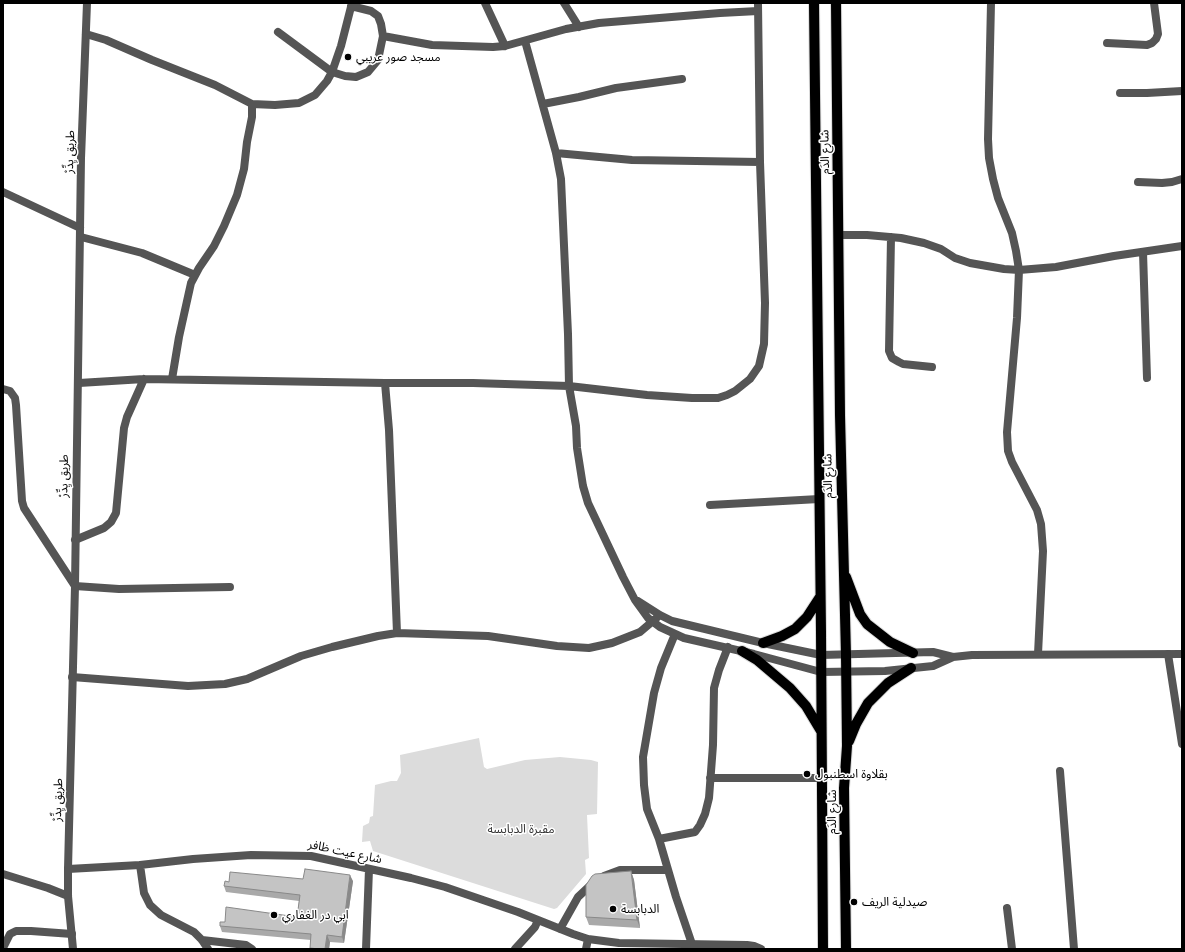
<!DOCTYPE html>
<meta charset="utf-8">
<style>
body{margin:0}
#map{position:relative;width:1185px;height:952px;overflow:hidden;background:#fff;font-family:Mulish,sans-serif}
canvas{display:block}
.frame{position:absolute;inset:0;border:4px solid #000;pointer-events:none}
</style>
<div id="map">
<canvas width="1185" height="952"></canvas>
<div class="frame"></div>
</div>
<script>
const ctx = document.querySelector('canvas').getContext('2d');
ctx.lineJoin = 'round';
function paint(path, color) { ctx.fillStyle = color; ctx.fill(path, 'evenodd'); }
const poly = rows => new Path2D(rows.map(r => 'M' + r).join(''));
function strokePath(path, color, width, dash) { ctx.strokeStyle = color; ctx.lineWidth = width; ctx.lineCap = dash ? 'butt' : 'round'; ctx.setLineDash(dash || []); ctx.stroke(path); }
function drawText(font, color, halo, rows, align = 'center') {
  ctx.font = font + ' Mulish,"Noto Sans Arabic",sans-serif'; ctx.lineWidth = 3; ctx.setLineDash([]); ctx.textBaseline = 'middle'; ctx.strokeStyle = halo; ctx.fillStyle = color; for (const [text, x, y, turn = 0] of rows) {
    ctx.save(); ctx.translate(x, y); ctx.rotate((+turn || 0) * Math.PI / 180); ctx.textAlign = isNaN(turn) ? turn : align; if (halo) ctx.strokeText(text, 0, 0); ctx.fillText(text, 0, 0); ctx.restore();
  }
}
const green = poly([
 [479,738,484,767,487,769,525,760,560,757,591,760,598,762,597,814,587,815,589,858,585,860,586,874,557,908,554,909,373,851,370,841,362,842,363,826,369,823,370,817,373,816,375,785,391,781,397,781,401,773,400,755]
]);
const minor = poly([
 [485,3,505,46],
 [564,3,579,27],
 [991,3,988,139,989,158,993,179,998,198,1012,233,1016,251,1019,270,1017,318,1007,432,1008,451,1012,462,1037,510,1041,524,1043,551,1038,654],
 [351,6,371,11,378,16,381,24,383,36],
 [278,32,332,72,345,76,356,77,368,72,378,60,383,36,432,45,493,47,505,46,566,29,599,23,720,13,758,11],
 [86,34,106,40,152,60,215,85,252,104,252,117,247,142,244,169,237,195,224,226,214,246,199,268,191,283,179,337,172,379],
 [525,41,556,153,561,179,568,334,569,386,647,395,692,398,718,398,727,395,735,391,750,379,759,366,764,344,765,303,760,162,758,3],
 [1107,43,1147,45,1152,43,1156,39,1158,34,1154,3],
 [1120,93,1147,93,1182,91],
 [252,104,275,105,299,103,315,95,327,81,332,72,341,46,352,3],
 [543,104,579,97,616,88,682,79],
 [556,153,632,160,760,162],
 [1138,182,1162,183,1172,182,1182,179],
 [3,192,80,228],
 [839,235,867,235,901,238,924,243,941,249,955,258,970,263,1004,269,1019,270,1056,267,1114,256,1182,246],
 [81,237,142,253,195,275],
 [891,237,889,351,892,358,899,362,903,364,932,367],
 [1143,252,1147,378],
 [79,383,144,379,385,383,473,383,569,386,576,426,577,448,583,486,588,503,623,577,635,600,648,618,660,627,684,638,754,654,821,672],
 [385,383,389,430,397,633],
 [3,389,10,391,15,398,16,405,22,501,24,508,75,586,119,589,230,587],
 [710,505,819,499],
 [75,540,104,528,111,522,116,513,124,428,127,417,144,379],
 [638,601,660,615,672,621,763,643,821,655],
 [675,634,661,668,654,693,643,757,644,785,647,809,659,839,676,897,693,947],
 [1168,654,1182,744],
 [72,677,188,686,225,684,247,679,301,656,332,647,378,636,397,633,488,636,557,646,589,648,612,643,640,632,660,615],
 [1060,771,1074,949],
 [710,778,822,778],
 [659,839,695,832,700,825,705,814,709,798,713,745,714,688,719,670,728,647],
 [140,865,144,893,150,905,161,915,194,932,202,940,208,949],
 [68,869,140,865,193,859,251,855,311,856,411,878,445,887,518,912,573,934,588,939,619,943,747,945,754,946,761,949],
 [3,874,48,888,68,896],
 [604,876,620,870,668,870],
 [1007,908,1012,949],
 [560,929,578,897,594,882],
 [202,940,246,945,252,949],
 [3,948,10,934,16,931,31,931,72,934],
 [366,949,369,869],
 [515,949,535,927,538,920],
 [586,949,588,939]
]);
const tertiary = poly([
 [821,655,933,652,953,657],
 [821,672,885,671,933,666,953,657,972,655,1182,654],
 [73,949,68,896,68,869,75,586,81,158,87,3]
]);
const primary = poly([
 [814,3,821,632,823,949],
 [836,3,840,415,846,655,847,746,844,788,846,949],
 [846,577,860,614,867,624,890,642,913,653],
 [763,643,782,636,795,629,807,617,820,597],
 [742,651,757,660,790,688,806,706,821,731],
 [849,741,856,724,868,703,888,683,911,668]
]);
const wall = poly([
 [631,871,634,880,640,928,589,925,586,917],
 [303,879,353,881,344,943,330,942,329,949,310,949,310,948,311,940,222,932,220,926,225,922,297,917,299,901,226,892,224,886,229,882]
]);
const shadedWall = poly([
 [631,871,634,880,640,928,637,920],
 [350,875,353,881,344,943,342,937],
 [327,935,330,942,329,949,325,949]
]);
const building = poly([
 [305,869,350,875,342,937,327,935,325,949,319,949,310,948,311,934,220,926,220,922,225,922,226,907,297,917,300,895,224,886,225,881,229,882,230,872,303,879,305,869],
 [631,871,637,920,586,917,586,885,592,876,595,874,631,871]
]);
const markers = [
 [348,57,4,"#000"],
 [807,774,4,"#000"],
 [854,902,4,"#000"],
 [613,909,4,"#000"],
 [274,915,4,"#000"]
];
const poiNames = [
 ["مسجد صور عريبي",356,57],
 ["بقلاوة اسطنبول",815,774],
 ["صيدلية الريف",862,902],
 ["الدبابسة",621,909],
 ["ابي در الغفاري",282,915]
];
const streetNames = [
 ["طريق يِدِّرْ",70,152,-88],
 ["شارع الدَم",825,152,-91],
 ["طريق يِدِّرْ",64,476,-89],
 ["شارع الدَم",828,476,-91],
 ["طريق يِدِّرْ",58,800,-88],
 ["شارع الدَم",832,812,-90],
 ["شارع عيت ظافر",345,852,12]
];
const parkNames = [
 ["مقبرة الدبابسة",521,829]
];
paint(green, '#dcdcdc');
strokePath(primary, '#dbdbdb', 12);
strokePath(minor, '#555', 8);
strokePath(tertiary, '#555', 8);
strokePath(primary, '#000', 10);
paint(wall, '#a9a9a9');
paint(shadedWall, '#898989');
paint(building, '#c4c4c4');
strokePath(building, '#898989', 1);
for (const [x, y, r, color] of markers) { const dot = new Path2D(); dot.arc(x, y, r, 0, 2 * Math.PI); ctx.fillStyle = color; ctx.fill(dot); strokePath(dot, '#fff', 1.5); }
drawText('12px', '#000', '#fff', poiNames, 'left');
drawText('12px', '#000', '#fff', streetNames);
drawText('12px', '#333', '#fff', parkNames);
</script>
